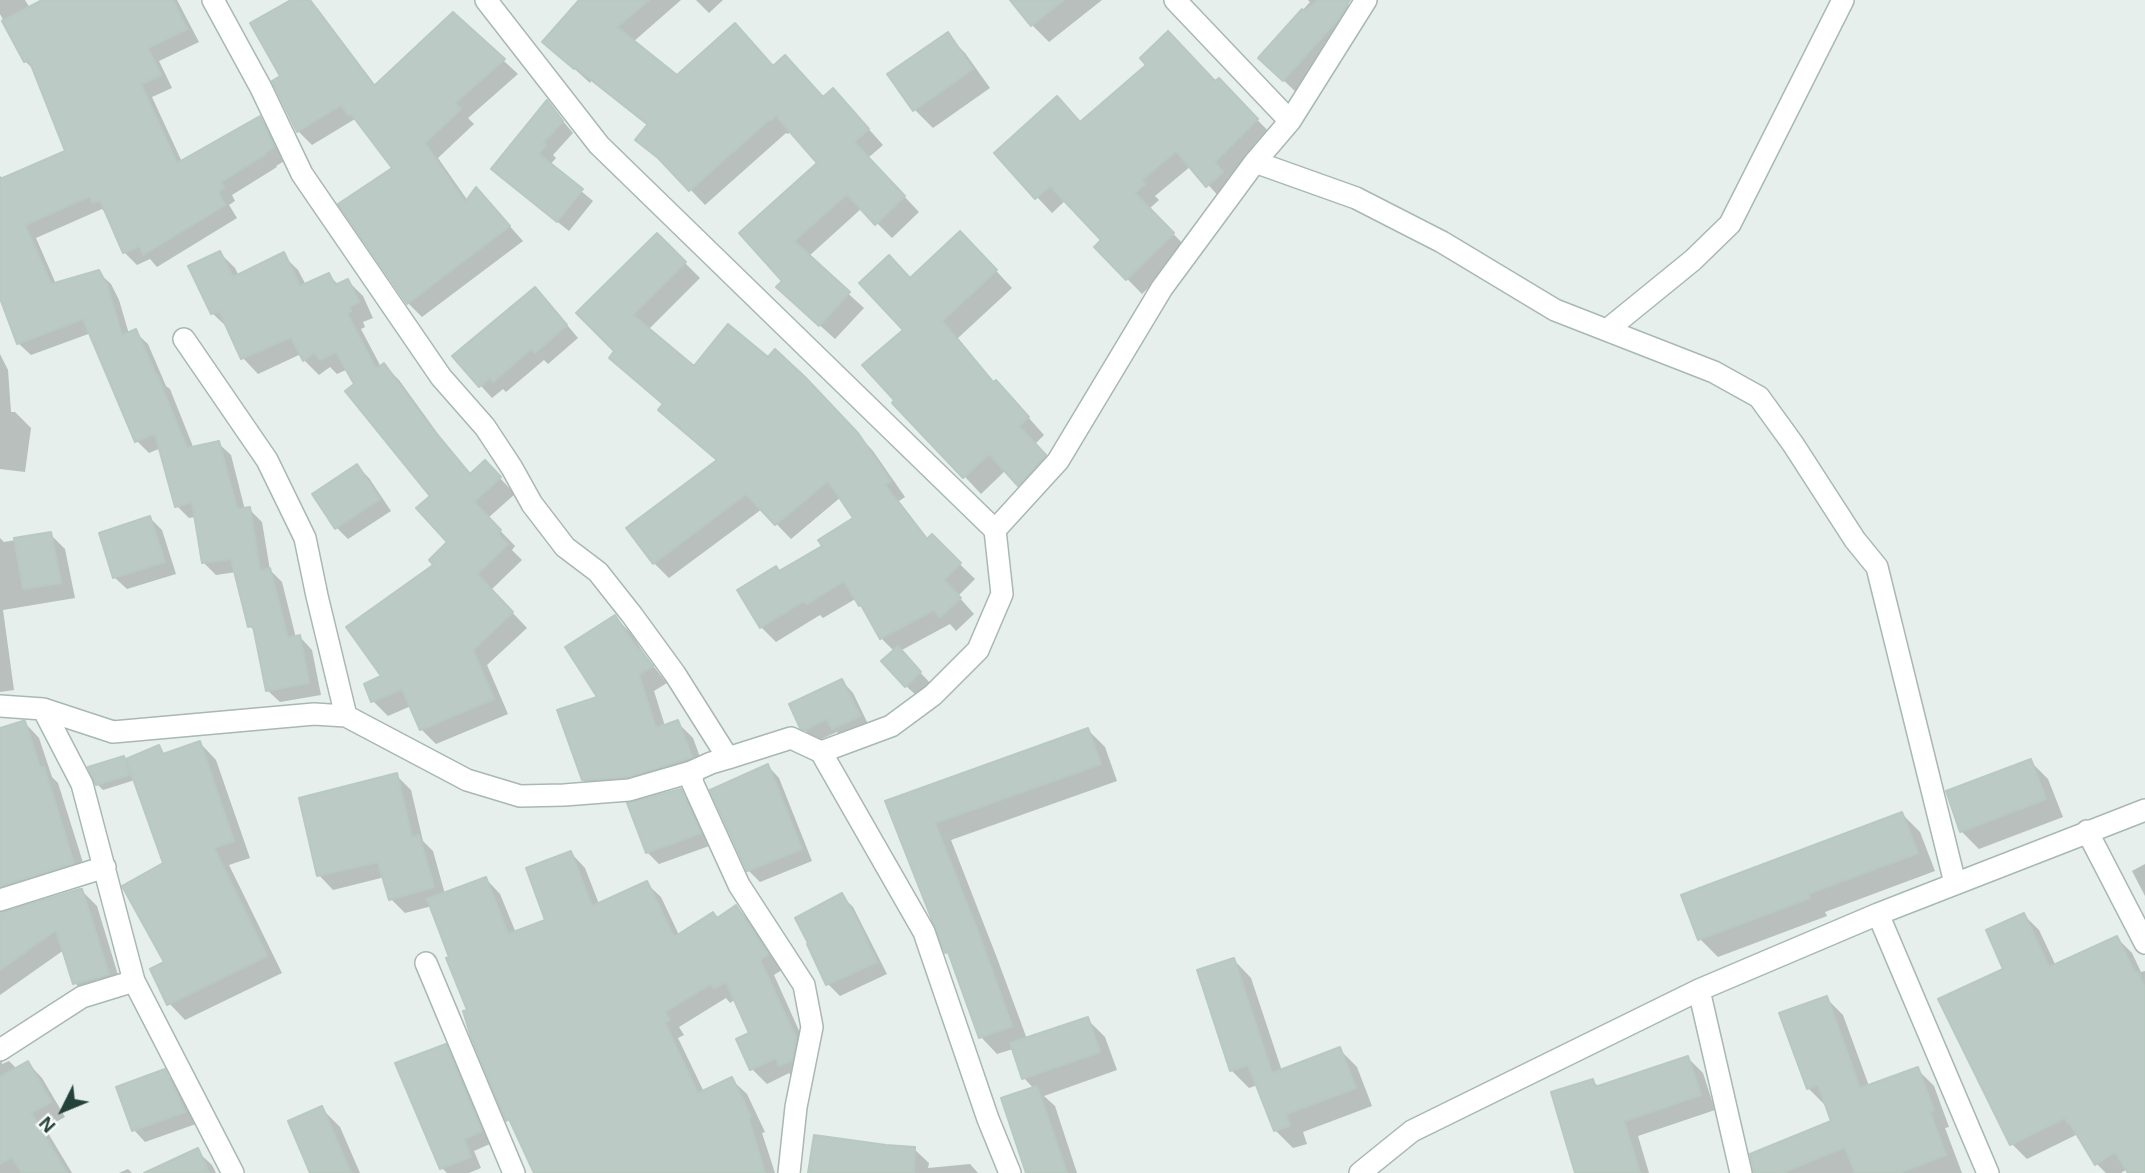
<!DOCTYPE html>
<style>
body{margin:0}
#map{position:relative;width:2145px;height:1173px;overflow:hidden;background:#e6efeb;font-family:Helvetica,sans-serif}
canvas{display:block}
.north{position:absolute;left:28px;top:1075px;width:70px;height:70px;-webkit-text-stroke:5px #f7fbf9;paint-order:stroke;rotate:227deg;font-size:19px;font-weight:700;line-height:28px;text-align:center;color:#24423a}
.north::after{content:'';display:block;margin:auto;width:24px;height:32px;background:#24423a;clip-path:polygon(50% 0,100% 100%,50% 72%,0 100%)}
</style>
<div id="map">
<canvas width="2145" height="1173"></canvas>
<div class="north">N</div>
</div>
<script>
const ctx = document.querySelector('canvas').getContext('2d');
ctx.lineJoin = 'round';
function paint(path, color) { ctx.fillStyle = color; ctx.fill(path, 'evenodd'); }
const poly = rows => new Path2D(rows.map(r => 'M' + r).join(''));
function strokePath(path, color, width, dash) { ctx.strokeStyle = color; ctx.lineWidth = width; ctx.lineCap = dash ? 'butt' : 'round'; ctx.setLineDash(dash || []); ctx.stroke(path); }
const shadow = poly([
 [0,0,25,0,84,98,64,0,177,0,199,42,159,61,172,88,152,97,182,162,259,118,272,130,286,160,276,166,277,167,232,195,235,201,229,205,237,218,157,267,150,259,137,265,124,252,107,214,102,209,36,238,56,284,98,272,111,284,119,300,129,334,135,332,148,344,166,386,170,389,194,449,218,443,231,455,245,510,249,509,262,522,270,570,282,582,296,638,300,637,312,650,321,695,280,702,267,690,256,633,250,626,236,572,216,575,203,562,196,517,189,518,177,506,161,448,149,453,137,441,91,333,31,355,18,343,0,299,0,176,4,179,67,152,36,72,25,61,0,14],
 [294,0,309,0,318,9,376,86,453,14,518,74,468,118,474,124,438,158,468,201,490,204,523,241,422,317,408,303,394,168,355,119,312,145,298,131,283,77],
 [581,0,681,0,633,42,677,77,774,68,824,99,848,106,883,145,868,158,919,212,892,238,862,208,808,257,864,308,835,339,794,302,784,281,741,233,819,163,791,131,788,134,786,133,705,205,671,169,638,140,648,126,591,81,590,83,545,42],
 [696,0,723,0,709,13],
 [1013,0,1102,0,1049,42,1032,25],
 [1308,0,1344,0,1361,19,1298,94,1260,58,1310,2],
 [947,35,965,53,990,88,933,128,915,110],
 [1219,80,1272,135,1228,178,1237,188,1223,201,1191,166,1155,196,1159,200,1149,209,1188,249,1142,294,1096,247,1103,240,1066,200,1052,213,996,153,1081,124,1216,83],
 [547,102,573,133,553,155,556,158,550,165,593,201,569,231,505,180],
 [657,235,700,278,648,330,694,369,863,440,873,451,905,497,899,501,929,540,932,537,975,579,958,596,974,614,956,631,950,624,900,651,932,685,918,697,906,686,894,651,881,638,857,598,823,618,820,615,776,642,761,627,780,573,825,546,856,519,841,497,791,539,762,509,669,578,654,563,719,461,664,405,617,351],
 [977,250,1012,288,958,338,995,383,1012,399,1044,435,1035,444,1061,473,1035,501,1006,470,981,494,939,449,905,330,911,280],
 [220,253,235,268,239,276,283,255,298,270,306,285,328,275,339,285,348,281,363,296,373,318,363,322,365,327,361,329,381,367,384,365,399,380,441,438,471,475,500,478,515,494,488,518,515,546,512,550,522,560,491,590,527,628,487,665,508,714,436,744,421,729,411,706,388,716,373,701,436,565,449,542,432,496,356,385,348,369,337,374,330,367,319,375,304,360,301,354,258,374,243,358,228,328,212,313],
 [547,301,578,338,548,364,544,360,506,392,503,389,492,398,455,357],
 [0,354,8,370,11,412,15,412,31,428,25,472,0,469],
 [357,466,369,478,391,511,348,539,336,527],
 [150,518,162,530,176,574,127,589,115,578,101,534],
 [50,534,65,549,75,598,3,610,14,690,0,692,0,538,4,542],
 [615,617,631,633,647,658,667,683,654,691,665,726,677,722,693,738,706,773,599,796,583,780],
 [842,681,853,693,870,728,845,740,837,732,817,741,801,727],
 [25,723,39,738,52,777,58,783,85,869,0,898,0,730],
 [1088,730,1105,747,1117,781,951,840,997,958,1027,1039,1087,1019,1105,1037,1117,1070,1044,1096,1055,1106,1077,1173,1028,1173,1034,1089,1024,1078,1013,1049,997,1054,981,1037,951,957,947,952,887,802],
 [200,743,216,760,250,858,229,865,282,973,185,1020,169,1003,165,864,135,780,103,790,97,784,123,758,126,761,159,748,166,755],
 [2030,761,2048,779,2063,817,1979,849,1961,831],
 [768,766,779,778,812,861,760,882,748,870],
 [396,775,411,790,423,841,433,851,445,894,486,879,500,894,516,933,547,921,571,853,585,868,599,904,646,883,661,897,679,935,718,919,736,907,751,922,782,970,774,975,810,1055,795,1080,789,1073,767,1084,752,1069,751,1034,736,999,730,1003,726,998,679,1027,684,1035,678,1038,704,1092,732,1080,747,1094,765,1132,762,1133,775,1173,536,1173,514,1126,508,1120,432,906,405,913,391,899,385,877,333,890,319,875],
 [680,791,692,803,712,845,659,864,647,852],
 [1902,814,1920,832,1935,871,1825,912,1827,916,1718,957,1700,939],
 [2145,864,2145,896,2132,871],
 [82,891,97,906,122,988,89,998,75,983,64,950,0,995,0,914],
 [841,895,853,907,887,974,840,996,828,984],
 [2024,915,2039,930,2056,966,2117,938,2132,953,2141,972,2145,971,2145,1173,2130,1173,2127,1169,2121,1173,2106,1173,2097,1164,2078,1134,2027,1159,2012,1144,2006,970],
 [1234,960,1251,978,1282,1071,1339,1049,1357,1067,1372,1106,1303,1132,1307,1144,1293,1148,1275,1130,1258,1085,1249,1088,1231,1070],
 [1826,998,1843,1015,1869,1086,1917,1069,1934,1086,1949,1127,1945,1128,1962,1173,1755,1173,1834,1122,1827,1104,1825,1105,1808,1088],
 [0,1040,2,1064,9,1061,17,1069,28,1063,42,1078,65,1117,45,1128,72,1173,0,1173],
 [445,1046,456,1057,492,1143,474,1151,481,1168,469,1173,447,1173,442,1168],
 [1688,1058,1703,1073,1715,1110,1638,1136,1649,1173,1577,1173,1593,1081,1599,1087],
 [164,1072,176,1083,196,1124,145,1142,134,1130],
 [322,1109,340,1127,360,1173,312,1173],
 [914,1149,929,1163,928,1168,970,1164,978,1173,810,1173],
 [197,1151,212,1165,216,1173,149,1173],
 [128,1169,132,1173,119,1173]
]);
const building = poly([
 [42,0,173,0,187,29,148,48,161,75,141,84,177,163,260,116,274,147,265,153,266,154,221,182,224,188,218,192,225,205,143,255,140,246,123,253,100,200,93,203,90,196,25,225,51,284,99,270,107,285,122,335,136,329,156,375,157,375,187,448,219,441,237,509,250,507,260,571,270,568,288,638,300,635,309,683,266,691,253,626,248,627,231,559,202,563,192,502,175,507,155,434,135,442,83,319,17,344,0,298,0,179,65,151,29,60,24,62,2,21,42,0],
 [291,0,310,0,374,86,453,12,505,59,455,103,461,109,425,143,465,202,476,187,510,226,407,304,338,204,392,168,351,114,349,116,341,105,297,132,272,81,280,76,250,23,291,0],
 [579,0,649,0,617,27,677,75,735,23,773,66,785,55,823,97,833,88,869,129,854,142,905,196,875,225,847,194,794,241,850,292,819,326,776,287,782,281,739,233,817,163,776,116,771,120,770,119,689,191,658,158,635,140,648,124,575,67,574,69,542,42,579,0],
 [1010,0,1064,0,1031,26,1010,0],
 [1318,0,1350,0,1339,18,1283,81,1258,58,1302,9,1305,11,1318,0],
 [1168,31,1215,81,1219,78,1258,119,1215,162,1223,172,1206,187,1176,151,1142,180,1145,184,1135,193,1174,233,1126,280,1094,247,1101,240,1050,186,1035,199,994,153,1057,96,1080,122,1146,65,1140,58,1168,31],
 [948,32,973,69,913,111,887,74,948,32],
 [547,100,563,121,543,143,546,145,539,154,583,189,557,222,491,169,547,100],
 [960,231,997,270,942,321,993,382,996,380,1029,417,1019,426,1046,455,1018,486,989,454,963,478,892,403,894,400,862,365,903,330,859,283,889,255,910,278,960,231],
 [657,233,686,262,633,315,694,366,728,324,768,357,775,349,805,377,858,433,891,481,885,485,927,539,932,534,961,563,944,580,961,598,940,617,934,610,880,639,861,605,859,606,844,581,807,604,804,601,760,628,737,590,776,566,779,571,822,546,818,540,853,518,828,481,775,525,746,494,653,564,626,528,717,460,658,410,663,404,609,358,614,351,576,313,657,233],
 [220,251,233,277,284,252,300,286,329,273,335,285,348,279,359,302,349,307,351,311,347,313,376,369,384,363,426,421,470,474,485,460,501,477,474,502,501,530,498,534,508,544,477,574,513,612,473,650,494,699,420,730,402,689,371,702,364,684,381,676,346,627,433,565,429,560,447,542,416,508,430,496,345,391,354,384,336,352,320,360,314,353,303,361,291,337,241,359,219,311,211,314,188,266,220,251],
 [535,287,567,325,535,353,531,349,493,382,490,378,479,387,452,356,535,287],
 [357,464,380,499,335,529,312,494,357,464],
 [150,516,165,562,113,578,99,533,150,516],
 [51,532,61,583,23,589,14,538,51,532],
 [615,615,638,650,640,649,653,666,639,675,656,728,678,720,692,757,627,777,582,780,557,710,597,697,565,647,615,615],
 [898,646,921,672,905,687,881,661,898,646],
 [842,679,860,716,832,729,827,719,804,730,800,728,789,704,842,679],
 [23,721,25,721,40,767,44,767,74,863,0,886,0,728,23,721],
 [1088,728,1101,764,935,823,981,939,1012,1026,979,1038,948,952,945,953,885,801,1088,728],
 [200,741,234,841,214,848,267,956,167,1005,150,969,164,962,122,886,163,863,126,759,159,745,163,754,200,741],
 [124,756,129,775,96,785,88,767,124,756],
 [2031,759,2046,799,1960,832,1946,791,2031,759],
 [768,764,802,849,747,871,710,790,768,764],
 [397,773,412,837,419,835,434,887,389,900,378,862,317,876,299,798,397,773],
 [681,789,701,833,646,853,627,803,681,789],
 [1902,812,1918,853,1808,894,1810,898,1698,940,1681,895,1902,812],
 [571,851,592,906,647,881,674,937,713,912,717,918,736,905,768,954,760,960,796,1038,792,1060,779,1066,776,1058,750,1070,736,1039,749,1033,726,982,714,989,711,984,665,1012,670,1020,665,1023,698,1093,732,1077,751,1117,749,1119,765,1173,534,1173,509,1119,506,1121,470,1034,463,1011,467,1010,446,958,449,957,427,899,486,877,508,934,545,920,526,868,571,851],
 [80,889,82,889,109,974,73,984,56,930,0,970,0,913,80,889],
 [842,893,857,920,877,962,826,985,807,944,808,943,795,918,842,893],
 [2024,913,2049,967,2117,936,2135,973,2138,972,2145,988,2145,1173,2128,1173,2115,1152,2095,1165,2069,1122,2067,1123,2065,1118,2010,1145,1938,999,2003,969,1986,930,2024,913],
 [1234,958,1272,1073,1340,1047,1356,1088,1286,1114,1290,1126,1274,1131,1248,1065,1230,1071,1197,970,1234,958],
 [1827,996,1860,1088,1918,1067,1934,1110,1930,1112,1946,1155,1899,1173,1855,1173,1845,1147,1782,1173,1754,1173,1750,1154,1831,1121,1818,1085,1807,1089,1779,1013,1827,996],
 [1088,1017,1100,1052,1022,1079,1010,1043,1088,1017],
 [446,1044,482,1131,464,1139,471,1157,440,1169,395,1063,446,1044],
 [1688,1056,1701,1095,1624,1121,1640,1173,1575,1173,1551,1092,1593,1079,1595,1087,1688,1056],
 [28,1061,51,1102,31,1113,67,1173,22,1173,12,1157,0,1164,0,1077,28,1061],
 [165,1069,185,1112,132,1131,116,1087,165,1069],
 [1037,1086,1067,1173,1026,1173,1001,1098,1037,1086],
 [322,1106,351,1173,310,1173,288,1121,322,1106],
 [814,1135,886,1145,915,1147,914,1173,808,1173,814,1135],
 [198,1148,209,1173,144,1173,198,1148]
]);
const minor = poly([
 [213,0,261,88,302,174,441,377,485,427,512,468,532,504,565,547,598,572,632,615,675,674,728,758,711,763,691,772,693,784,739,885,804,985,812,1027,796,1107,789,1173],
 [486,0,599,145,995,530],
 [1175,0,1290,121],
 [1255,162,1356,198,1442,242,1555,310,1714,372,1759,397,1793,444,1855,540,1877,567,1955,883],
 [1607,330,1693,260,1730,224,1843,0],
 [184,339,267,460,305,538,317,596,346,716],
 [0,706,43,709,113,732,314,714,346,716,467,780,520,796,564,795,629,790,691,772],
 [43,709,82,784,134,981,233,1173],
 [821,752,924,932,988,1119,1010,1173],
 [728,758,791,738,821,752,891,726,933,695,978,650,1002,594,995,530,1058,461,1162,288,1255,162,1290,121,1366,0],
 [2087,831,2145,943],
 [0,900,105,867],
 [1878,914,1988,1173],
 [426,963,514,1173],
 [1699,990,1741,1173],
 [0,1050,82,997,134,981],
 [1360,1173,1412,1131,1699,990,1878,914,2145,810]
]);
paint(shadow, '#0003');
paint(building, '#bbcac4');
strokePath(building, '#b8c9c2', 2);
strokePath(minor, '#a8b8b2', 24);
strokePath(minor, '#fff', 21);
</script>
